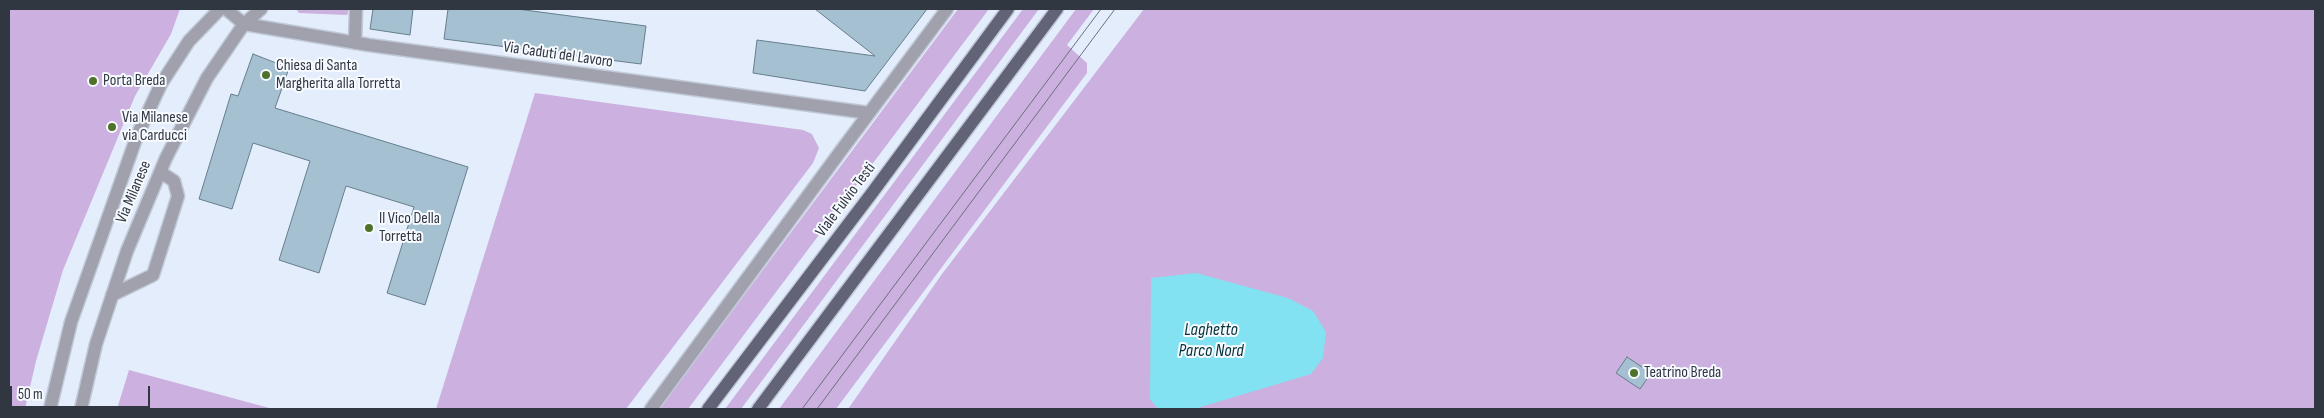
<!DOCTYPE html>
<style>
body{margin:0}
#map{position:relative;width:2324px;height:418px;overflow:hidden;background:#e4edfc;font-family:"Sofia Sans Condensed",sans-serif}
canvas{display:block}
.frame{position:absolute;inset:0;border:10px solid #313741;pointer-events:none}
.scale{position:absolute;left:10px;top:386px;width:140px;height:22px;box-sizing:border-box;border:2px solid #313741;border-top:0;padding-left:6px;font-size:15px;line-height:18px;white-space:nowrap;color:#313741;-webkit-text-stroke:4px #f7faff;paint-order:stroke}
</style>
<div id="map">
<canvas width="2324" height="418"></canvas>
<div class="frame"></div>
<div class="scale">50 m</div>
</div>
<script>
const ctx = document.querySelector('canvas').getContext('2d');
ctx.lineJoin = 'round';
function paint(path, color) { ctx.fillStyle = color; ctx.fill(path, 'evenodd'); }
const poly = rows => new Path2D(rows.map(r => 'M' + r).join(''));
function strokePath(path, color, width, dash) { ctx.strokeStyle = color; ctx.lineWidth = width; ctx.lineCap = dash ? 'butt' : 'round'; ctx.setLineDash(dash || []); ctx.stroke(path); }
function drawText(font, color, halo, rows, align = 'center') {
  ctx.font = font + ' "Sofia Sans Condensed",sans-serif'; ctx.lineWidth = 4; ctx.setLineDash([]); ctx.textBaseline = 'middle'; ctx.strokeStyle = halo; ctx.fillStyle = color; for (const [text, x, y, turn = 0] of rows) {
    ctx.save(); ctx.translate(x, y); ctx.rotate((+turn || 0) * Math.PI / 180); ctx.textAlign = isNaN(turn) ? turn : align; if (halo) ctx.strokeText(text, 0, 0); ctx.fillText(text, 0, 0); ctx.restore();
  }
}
const green = poly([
 [9,9,180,9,171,34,135,96,63,270,36,361,25,409,9,409],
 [296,9,349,9,347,15,299,13],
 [958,9,989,9,688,409,659,409],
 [1023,9,1039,9,741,409,725,409],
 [1076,9,1094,9,1067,45,1087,63,1087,73,836,409,779,409],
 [1144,9,2315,9,2315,409,848,409,942,274],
 [535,93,803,130,812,134,819,148,813,163,626,409,436,409],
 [129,370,273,409,117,409]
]);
const water = poly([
 [1196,273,1288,298,1313,311,1326,332,1323,358,1311,374,1194,409,1158,409,1150,399,1151,278]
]);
const building = poly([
 [373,9,413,9,410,35,370,29,373,9],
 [448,9,517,9,646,26,641,64,444,39,448,9],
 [815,9,927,9,865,91,753,73,757,40,875,56,815,9],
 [253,54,289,68,275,108,468,167,425,305,387,293,414,207,346,186,319,273,279,260,310,161,253,143,232,209,199,199,231,94,238,96,253,54],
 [1627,357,1651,373,1640,389,1616,373,1627,357]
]);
const minor = poly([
 [226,9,244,24],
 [244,24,369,45,869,113],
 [355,43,356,9],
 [112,295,153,275,178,196,174,181,160,172],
 [50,409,71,322,137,136,161,84,189,41,220,9],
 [81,409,96,344,127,251,166,158,207,78,244,24,261,9],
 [651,409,843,148,947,9]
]);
const major = poly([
 [708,409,872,193,1008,9],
 [758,409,1057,9]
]);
const tram = poly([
 [802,409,1101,9],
 [817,409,1115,9]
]);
const markers = [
 [266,75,5,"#4f722a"],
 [93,81,5,"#4f722a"],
 [112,127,5,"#4f722a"],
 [369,228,5,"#4f722a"],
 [1634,373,5,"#4f722a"]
];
const streetNames = [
 ["Via Caduti del Lavoro",558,55,8],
 ["Via Milanese",134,192,-67],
 ["Viale Fulvio Testi",846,200,-53]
];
const poiNames = [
 ["Chiesa di Santa",276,66],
 ["Margherita alla Torretta",276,84],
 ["Porta Breda",103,81],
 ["Via Milanese",122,118],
 ["via Carducci",122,136],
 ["Il Vico Della",379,219],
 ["Torretta",379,237],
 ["Teatrino Breda",1644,373]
];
const waterNames = [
 ["Laghetto",1211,330],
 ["Parco Nord",1211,351]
];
paint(green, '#ccb0df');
paint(water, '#82e2f1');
paint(building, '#a5c0d1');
strokePath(building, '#657e8d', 1);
strokePath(minor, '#c0c9d7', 15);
strokePath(major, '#c0c9d7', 15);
strokePath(minor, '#a1a1ad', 12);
strokePath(major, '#636377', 12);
strokePath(tram, '#6a717d', 1);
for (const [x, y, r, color] of markers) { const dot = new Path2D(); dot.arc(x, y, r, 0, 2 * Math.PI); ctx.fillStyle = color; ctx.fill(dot); strokePath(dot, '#f7faff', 2); }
drawText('16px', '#313741', '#f7faff', streetNames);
drawText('16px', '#313741', '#f7faff', poiNames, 'left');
drawText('italic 18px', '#023339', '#f7faff', waterNames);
</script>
